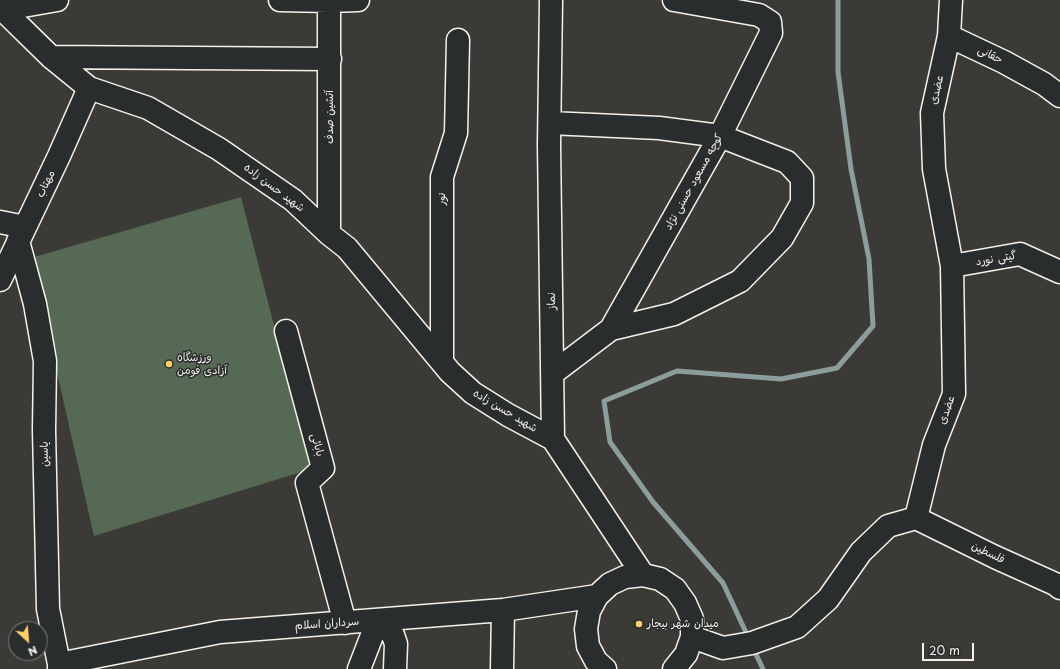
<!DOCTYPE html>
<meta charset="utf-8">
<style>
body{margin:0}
#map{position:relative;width:1060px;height:669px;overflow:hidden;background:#3c3a37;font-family:"Playpen Sans",sans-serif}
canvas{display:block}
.north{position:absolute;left:8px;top:621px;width:40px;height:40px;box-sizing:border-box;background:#2a2d2e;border:1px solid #7b7b78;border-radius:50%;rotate:154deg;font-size:11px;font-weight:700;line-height:16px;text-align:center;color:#f4f1e8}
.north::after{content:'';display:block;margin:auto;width:14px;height:18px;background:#ffd166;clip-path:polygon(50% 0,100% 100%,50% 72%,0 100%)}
.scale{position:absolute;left:922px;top:643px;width:52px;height:18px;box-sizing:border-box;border:2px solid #f4f1e8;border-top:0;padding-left:5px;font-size:12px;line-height:14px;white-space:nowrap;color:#f4f1e8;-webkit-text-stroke:3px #2a2d2e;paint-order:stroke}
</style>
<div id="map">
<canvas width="1060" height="669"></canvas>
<div class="north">N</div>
<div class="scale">20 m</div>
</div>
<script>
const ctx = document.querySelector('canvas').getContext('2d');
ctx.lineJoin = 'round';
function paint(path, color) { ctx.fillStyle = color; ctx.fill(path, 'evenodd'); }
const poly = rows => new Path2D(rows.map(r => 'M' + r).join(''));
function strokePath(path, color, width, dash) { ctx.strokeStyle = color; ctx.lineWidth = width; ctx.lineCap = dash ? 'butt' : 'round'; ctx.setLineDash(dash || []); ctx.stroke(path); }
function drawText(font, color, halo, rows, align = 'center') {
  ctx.font = font + ' "Playpen Sans","Playpen Sans Arabic",sans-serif'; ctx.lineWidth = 3; ctx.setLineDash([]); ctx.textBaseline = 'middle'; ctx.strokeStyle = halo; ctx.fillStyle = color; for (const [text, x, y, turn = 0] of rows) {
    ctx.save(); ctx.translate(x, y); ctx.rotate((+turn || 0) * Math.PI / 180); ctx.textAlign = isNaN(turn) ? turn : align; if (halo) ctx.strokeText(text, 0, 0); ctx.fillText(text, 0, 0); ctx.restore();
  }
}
const green = poly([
 [241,197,311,469,94,536,31,258]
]);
const stream = poly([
 [749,639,723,583,653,502,610,442,604,401,677,371,781,379,837,368,873,326,869,259,851,169,838,72,838,0],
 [753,648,763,669]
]);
const minor = poly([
 [280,0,329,1,358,0],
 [551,0,549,145,553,439,643,575],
 [0,10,57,0],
 [3,10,51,57,89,88,148,108,219,149,293,200,329,234,347,248,450,372,473,393,508,415,553,439],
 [949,36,1004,62,1044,84,1060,96],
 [51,57,330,59],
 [550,123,659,128,720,136,787,162,802,178,802,203,782,238,740,281,674,314,611,329,553,373],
 [0,222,25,227],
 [329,234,329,0],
 [18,241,35,304,45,361,44,430,48,609,59,664,59,669],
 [952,266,1020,254,1060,272],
 [0,280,59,156,89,88],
 [611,329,720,136,771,33,770,22,759,15,674,0],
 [286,331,323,468,307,483,345,623],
 [442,361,442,177,456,133,458,40],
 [916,518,934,445,954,394,952,266,934,169,932,113,949,36,951,0],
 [916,518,995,557,1055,584,1060,588],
 [692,637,723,648,752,643,797,627,828,599,861,552,888,526,916,518],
 [59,664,220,632,503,610,597,596],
 [359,669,378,620,393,635,396,644,395,669],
 [502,669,503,610],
 [605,669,596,661,588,646,586,629,589,611,597,596,610,584,625,577,643,575,660,579,675,589,685,603,692,619,692,637,686,654,674,669]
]);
const markers = [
 [169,364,4,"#ffd166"],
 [639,624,4,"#ffd166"]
];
const streetNames = [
 ["حقانی",990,55,26],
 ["عضدی",937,90,-77],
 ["آتشین صدف",330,117,-90],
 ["کوچه مسعود حسنی نژاد",694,182,-61],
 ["مهتاب",46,184,-64],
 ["شهید حسن زاده",274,188,37],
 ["نور",442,199,-90],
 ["گیتی نورد",996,259,-9],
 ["نماز",552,301,-91],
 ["عضدی",947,410,-70],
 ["شهید حسن زاده",505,411,31],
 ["بابائی",317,445,75],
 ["یاسین",45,454,-91],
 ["فلسطین",988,553,26],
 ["سرداران اسلام",327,624,-4]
];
const poiNames = [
 ["ورزشگاه",177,358],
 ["آزادی فومن",177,371],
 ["میدان شهر بیجار",647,624]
];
paint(green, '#556954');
strokePath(stream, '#8c9e9c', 5);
strokePath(minor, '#f4f1e8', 25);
strokePath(minor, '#2a2d2e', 22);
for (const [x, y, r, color] of markers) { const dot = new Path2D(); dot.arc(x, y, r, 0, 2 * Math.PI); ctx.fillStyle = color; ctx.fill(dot); strokePath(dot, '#2a2d2e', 1.5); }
drawText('11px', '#f4f1e8', '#2a2d2e', streetNames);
drawText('11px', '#f4f1e8', '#2a2d2e', poiNames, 'left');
</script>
